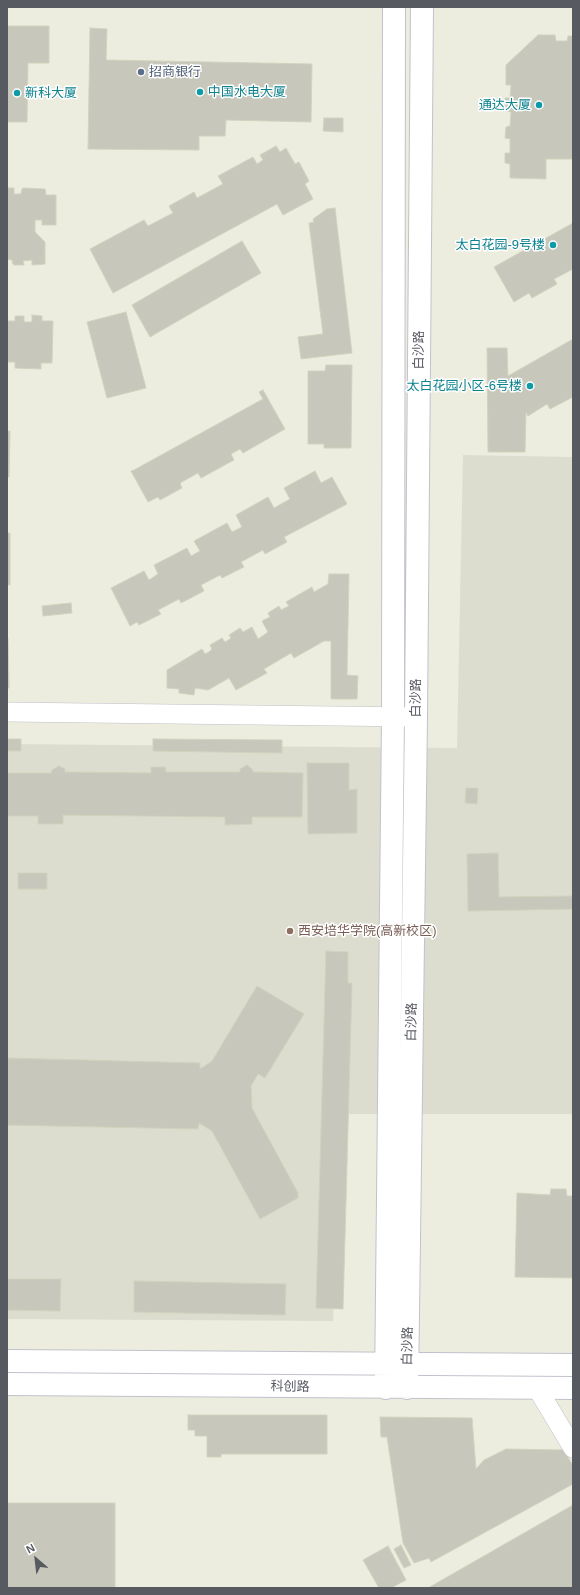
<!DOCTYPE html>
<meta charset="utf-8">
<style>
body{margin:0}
#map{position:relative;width:580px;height:1595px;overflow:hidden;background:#eceddf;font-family:Arial,sans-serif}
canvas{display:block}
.frame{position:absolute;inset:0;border:8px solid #585a62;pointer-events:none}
.north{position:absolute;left:16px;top:1539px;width:40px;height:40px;-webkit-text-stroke:3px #fff;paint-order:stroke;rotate:332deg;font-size:11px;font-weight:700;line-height:16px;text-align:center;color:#585a62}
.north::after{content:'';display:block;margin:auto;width:14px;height:18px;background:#585a62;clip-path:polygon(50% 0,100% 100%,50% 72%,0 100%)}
</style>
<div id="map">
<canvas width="580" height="1595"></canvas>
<div class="frame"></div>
<div class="north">N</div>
</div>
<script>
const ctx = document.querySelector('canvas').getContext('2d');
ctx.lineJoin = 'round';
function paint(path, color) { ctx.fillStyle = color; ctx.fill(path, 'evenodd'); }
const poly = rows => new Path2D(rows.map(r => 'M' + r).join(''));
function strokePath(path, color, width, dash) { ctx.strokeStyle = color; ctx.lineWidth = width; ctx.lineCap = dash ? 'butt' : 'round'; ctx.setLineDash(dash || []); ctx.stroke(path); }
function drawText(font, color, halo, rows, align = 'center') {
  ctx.font = font + ' Arial,"Noto Sans SC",sans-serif'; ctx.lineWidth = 3; ctx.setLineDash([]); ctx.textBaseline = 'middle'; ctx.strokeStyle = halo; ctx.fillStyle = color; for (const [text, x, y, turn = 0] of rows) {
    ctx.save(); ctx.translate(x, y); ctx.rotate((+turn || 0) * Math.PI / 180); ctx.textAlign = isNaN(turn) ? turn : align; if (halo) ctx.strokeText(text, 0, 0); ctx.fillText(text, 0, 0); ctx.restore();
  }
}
const education = poly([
 [463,455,573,457,573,1114,344,1114,333,1321,7,1319,7,744,457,748]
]);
const building = poly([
 [7,26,49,26,49,63,28,63,27,122,7,122,7,26],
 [90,28,107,29,106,60,312,64,311,122,226,120,225,136,199,136,199,150,88,149,90,28],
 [538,35,555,35,556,41,567,41,568,36,573,36,573,159,546,159,546,179,511,178,510,178,510,164,505,163,505,153,510,153,510,139,505,138,506,127,510,126,511,112,505,111,505,98,510,98,511,85,506,85,506,65,538,35],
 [324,118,343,118,343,132,323,131,324,118],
 [276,146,280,152,286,148,295,164,299,162,309,181,305,184,313,199,283,215,277,204,113,293,90,249,144,220,148,226,173,213,169,206,194,192,197,198,223,184,218,176,253,157,257,164,263,160,260,155,276,146],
 [7,188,14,188,14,194,21,194,22,189,23,188,45,189,46,195,56,195,56,225,42,225,42,220,35,220,35,232,45,242,45,264,32,265,32,260,23,261,24,265,14,265,13,264,12,260,7,259,7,188],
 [335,208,352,353,301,359,298,337,323,334,309,223,314,222,313,219,327,209,335,208],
 [573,223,573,269,554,279,557,284,532,298,529,293,514,302,494,267,573,223],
 [242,241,261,273,150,337,132,305,242,241],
 [126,312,146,388,107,398,87,322,126,312],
 [32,315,42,316,42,321,53,321,52,363,41,363,41,369,15,368,15,362,7,362,7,321,15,321,15,316,24,316,24,322,32,322,32,315],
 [573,339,573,397,550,409,547,404,528,416,526,412,525,452,488,452,487,348,507,348,508,376,573,339],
 [326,365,352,365,351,448,324,448,324,444,308,444,308,371,325,371,326,365],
 [263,390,285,429,243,453,240,449,231,454,234,460,201,478,198,473,180,483,182,488,160,500,158,497,148,502,131,471,134,470,263,399,259,392,263,390],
 [7,431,10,431,9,477,7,477,7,431],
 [315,471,321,483,332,477,347,504,284,537,287,542,265,554,263,550,241,562,244,567,222,578,220,575,201,585,204,591,181,603,179,599,158,610,161,614,139,625,137,622,130,626,111,588,144,571,149,580,158,574,154,565,187,548,191,556,200,551,194,541,227,523,232,532,242,527,236,515,268,497,274,508,290,499,284,488,315,471],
 [7,533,10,533,10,585,7,585,7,533],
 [329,574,349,574,347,675,358,676,357,699,331,699,331,641,324,641,294,658,291,653,264,669,267,673,236,690,229,678,208,690,195,688,194,695,179,693,179,689,167,688,167,670,202,649,205,654,209,652,212,649,210,645,222,638,225,642,227,641,231,638,229,635,240,628,243,632,252,627,258,639,261,637,268,632,262,621,270,617,268,613,279,606,281,610,289,606,286,602,298,595,312,587,314,592,328,584,329,574],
 [71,603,72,613,43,616,42,606,71,603],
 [7,638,8,638,9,688,7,688,7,638],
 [7,739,21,739,21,751,7,751,7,739],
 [153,739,282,740,282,753,153,751,153,739],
 [307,763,349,763,349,790,357,789,357,833,308,834,307,763],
 [247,765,252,769,253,772,303,773,302,817,252,817,252,824,225,825,225,817,63,815,63,824,38,824,38,816,7,816,7,773,51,773,52,770,59,766,65,769,65,772,66,772,151,773,151,767,165,767,166,772,240,772,240,769,247,765],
 [466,788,478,788,477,804,465,803,466,788],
 [498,853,499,897,573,896,573,909,468,911,467,854,498,853],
 [18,873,47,873,47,889,18,889,18,873],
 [326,951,348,952,348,983,352,983,343,1309,316,1308,326,951],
 [257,986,304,1014,265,1078,258,1074,251,1086,252,1108,298,1193,298,1198,260,1219,212,1131,199,1123,198,1129,7,1125,7,1058,200,1063,200,1069,212,1061,257,986],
 [551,1189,566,1189,567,1196,573,1196,573,1278,515,1277,517,1193,550,1195,551,1189],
 [7,1279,61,1279,60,1311,7,1310,7,1279],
 [134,1281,286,1284,285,1315,134,1312,134,1281],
 [188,1415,327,1415,327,1454,221,1454,221,1457,207,1457,207,1436,195,1436,195,1430,188,1430,188,1415],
 [380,1417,472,1418,476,1469,484,1460,506,1449,564,1450,573,1466,573,1484,431,1562,429,1558,414,1563,403,1543,387,1437,381,1437,380,1417],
 [7,1503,115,1503,115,1588,7,1588,7,1503],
 [573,1505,573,1588,428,1588,573,1505],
 [401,1545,411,1565,404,1568,394,1549,401,1545],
 [388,1546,406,1580,391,1588,379,1588,363,1560,388,1546]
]);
const street = poly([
 [7,712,416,717],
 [537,1388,573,1448]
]);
const secondary = poly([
 [7,1361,573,1365],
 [7,1384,573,1388],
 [386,1388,393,716,394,7],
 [407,1388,416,717,422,7]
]);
const markers = [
 [141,72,4,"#5c6f8a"],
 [200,92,4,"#0f9aa8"],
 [17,93,4,"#0f9aa8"],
 [539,105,4,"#0f9aa8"],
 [553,245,4,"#0f9aa8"],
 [530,386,4,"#0f9aa8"],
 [290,931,4,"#8d6e63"]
];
const serviceNames = [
 ["招商银行",149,72]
];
const cultureNames = [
 ["中国水电大厦",208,92,"left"],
 ["新科大厦",25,93,"left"],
 ["通达大厦",531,105],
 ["太白花园-9号楼",545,245],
 ["太白花园小区-6号楼",522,386]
];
const streetNames = [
 ["白沙路",419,350,-90],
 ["白沙路",416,698,-90],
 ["白沙路",412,1022,-89],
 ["白沙路",408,1346,-89],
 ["科创路",290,1387,1]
];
const educationNames = [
 ["西安培华学院(高新校区)",298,931]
];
paint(education, '#dcddce');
paint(building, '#c7c7bc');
strokePath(building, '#d2d2bd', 1);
strokePath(street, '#bfc0c8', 20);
strokePath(secondary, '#c1c2cc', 24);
strokePath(street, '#fff', 19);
strokePath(secondary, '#fff', 22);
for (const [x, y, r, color] of markers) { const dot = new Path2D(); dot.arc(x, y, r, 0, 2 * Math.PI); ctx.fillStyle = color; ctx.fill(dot); strokePath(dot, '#fff', 1.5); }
drawText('13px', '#4e5e75', '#fff', serviceNames, 'left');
drawText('13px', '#0d838f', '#fff', cultureNames, 'right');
drawText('13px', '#585a62', '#fff', streetNames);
drawText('13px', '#785e54', '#fff', educationNames, 'left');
</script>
